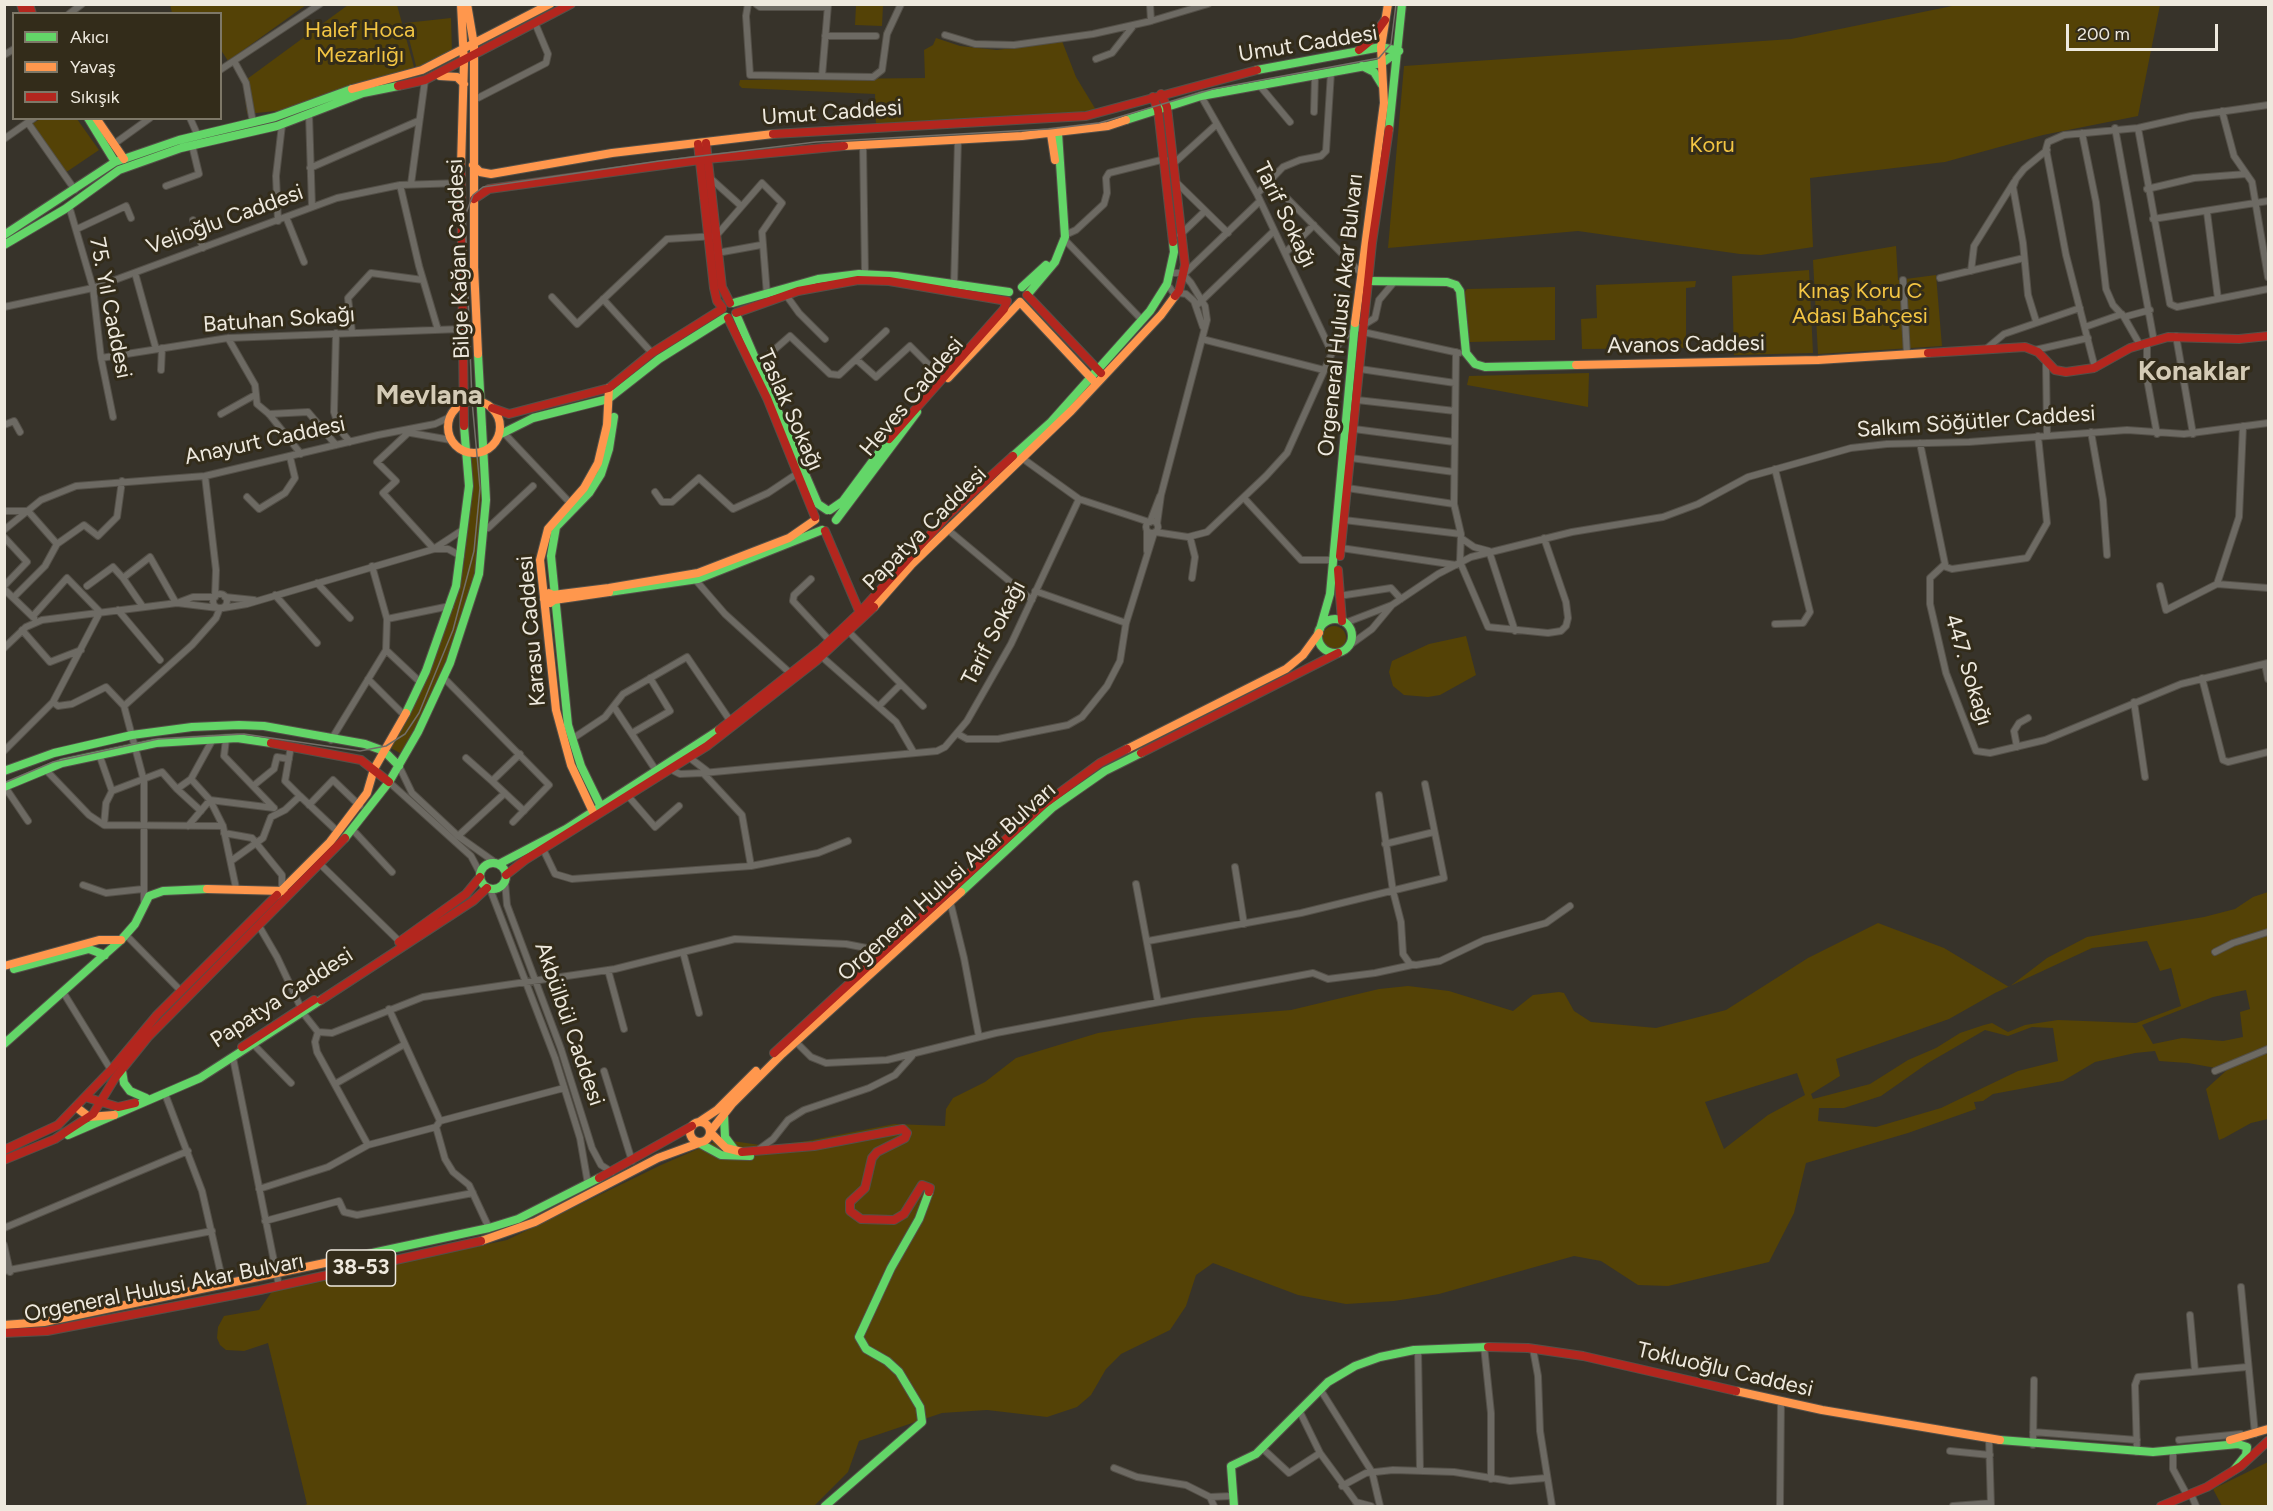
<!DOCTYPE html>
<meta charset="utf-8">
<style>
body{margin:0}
#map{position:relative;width:2273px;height:1511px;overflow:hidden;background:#37332a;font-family:Figtree,sans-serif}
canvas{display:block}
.frame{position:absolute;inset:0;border:6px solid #eee9de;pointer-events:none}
.legend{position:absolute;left:12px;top:12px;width:210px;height:108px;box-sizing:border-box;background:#332c1a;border:2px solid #7e7868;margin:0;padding:8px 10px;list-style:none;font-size:18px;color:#eee9de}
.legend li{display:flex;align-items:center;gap:12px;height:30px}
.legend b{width:30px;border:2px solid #7e7868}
.scale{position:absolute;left:2066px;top:24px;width:152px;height:27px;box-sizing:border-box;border:3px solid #eee9de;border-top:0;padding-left:8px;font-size:18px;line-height:21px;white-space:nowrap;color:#eee9de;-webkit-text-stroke:4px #332c1a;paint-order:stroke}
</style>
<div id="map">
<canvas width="2273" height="1511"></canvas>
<div class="frame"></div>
<ul class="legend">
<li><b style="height:8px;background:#63d668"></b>Akıcı</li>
<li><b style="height:8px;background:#ff974d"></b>Yavaş</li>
<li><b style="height:8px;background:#b3261e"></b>Sıkışık</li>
</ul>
<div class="scale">200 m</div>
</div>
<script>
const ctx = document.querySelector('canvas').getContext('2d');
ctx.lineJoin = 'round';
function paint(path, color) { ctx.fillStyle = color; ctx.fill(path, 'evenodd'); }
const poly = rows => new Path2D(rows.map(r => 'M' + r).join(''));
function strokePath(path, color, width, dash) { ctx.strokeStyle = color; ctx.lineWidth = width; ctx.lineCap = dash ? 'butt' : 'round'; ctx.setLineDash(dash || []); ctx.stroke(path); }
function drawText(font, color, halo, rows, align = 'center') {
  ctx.font = font + ' Figtree,sans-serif'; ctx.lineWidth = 6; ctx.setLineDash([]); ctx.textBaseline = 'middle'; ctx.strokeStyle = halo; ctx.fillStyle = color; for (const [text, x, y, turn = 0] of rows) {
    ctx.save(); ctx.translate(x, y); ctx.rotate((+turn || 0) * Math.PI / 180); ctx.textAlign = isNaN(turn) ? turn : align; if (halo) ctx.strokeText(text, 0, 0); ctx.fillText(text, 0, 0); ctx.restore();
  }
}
const green = poly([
 [170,4,306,5,228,61,221,50,220,14,172,13],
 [348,5,397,5,414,67,285,110,247,114,243,82],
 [856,5,883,5,882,26,855,25],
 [1957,5,2160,5,2138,116,2043,135,1945,162,1810,178,1813,247,1761,255,1740,254,1578,231,1388,248,1404,66,1791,39],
 [451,18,452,53,417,70,405,23],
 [936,38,960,46,997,50,1062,41,1076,77,1096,110,1039,117,876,126,875,94,742,88,739,85,740,80,925,78,924,50,933,45],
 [40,119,77,119,99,150,65,173,32,124],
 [1896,246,1898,280,1936,275,1942,346,1818,354,1813,260],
 [1809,270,1813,353,1734,355,1732,276],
 [1696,281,1695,287,1686,288,1686,348,1582,349,1581,319,1597,318,1596,285],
 [1555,287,1555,340,1470,342,1464,293,1467,289],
 [1589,373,1588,407,1467,385,1469,376],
 [483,457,477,567,454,647,405,756,391,748,438,650,455,601,464,564,469,514,470,458],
 '1322 638a12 12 0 1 1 24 0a12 12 0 1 1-24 0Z',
 [1466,636,1476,675,1440,695,1428,697,1404,695,1393,686,1389,672,1392,661,1429,644],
 [2268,892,2268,1119,2251,1123,2224,1138,2219,1140,2206,1089,2227,1070,2188,1063,2159,1061,2155,1051,2135,1053,2095,1062,2063,1081,1993,1094,1983,1101,1974,1102,1976,1109,1908,1133,1806,1163,1794,1213,1769,1262,1668,1286,1638,1285,1601,1261,1574,1256,1439,1294,1394,1301,1346,1304,1298,1295,1213,1263,1196,1275,1186,1306,1170,1330,1121,1354,1106,1369,1091,1395,1077,1407,1047,1417,987,1410,942,1413,859,1441,848,1472,814,1506,303,1506,307,1504,268,1343,244,1351,226,1350,220,1345,217,1338,218,1327,224,1316,259,1310,273,1290,507,1240,661,1165,728,1136,732,1141,767,1146,807,1141,894,1124,945,1126,946,1109,953,1098,985,1082,1016,1058,1098,1033,1193,1018,1291,1010,1379,989,1408,986,1449,991,1513,1011,1533,995,1559,992,1564,993,1574,1011,1591,1022,1656,1028,1726,1010,1808,958,1878,923,1944,948,2009,987,2047,958,2087,937,2204,917,2235,909,2253,897],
 [2147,941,2160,971,2171,968,2181,1006,2136,1023,2058,1020,2025,1025,2008,1032,1992,1023,1984,1025,1960,1033,1936,1048,1908,1060,1870,1084,1813,1099,1811,1094,1840,1076,1836,1059,1949,1019,1995,993,2092,948],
 [2246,990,2250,1009,2240,1012,2243,1037,2223,1041,2182,1038,2153,1044,2142,1025,2213,997],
 [2032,1027,2053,1028,2058,1061,2018,1071,1941,1108,1876,1127,1818,1121,1819,1108,1844,1108,1881,1096,1928,1063,1985,1030,2008,1036],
 [1797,1073,1805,1095,1768,1115,1724,1149,1705,1102],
 [2268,1462,2268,1506,2222,1506,2213,1489]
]);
const street = poly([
 [748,4,746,16,750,75,873,77,882,70,887,34,901,4],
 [756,4,760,7,827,7],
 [1150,4,1151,21],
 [69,14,82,4],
 [945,35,975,44,1014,45,1093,34,1151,21,1208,4],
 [825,36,876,36],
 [4,55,14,49],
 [1096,59,1112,53,1134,25],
 [234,61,246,83,253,123],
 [220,70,320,4],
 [822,76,828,5],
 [1260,86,1290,122],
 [1201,96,1257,194,1332,353],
 [474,100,546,63,548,54,535,23],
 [2222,111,2234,156,2252,182,2268,277],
 [1314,112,1315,76],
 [309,114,312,207],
 [190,118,198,136],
 [28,123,75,190],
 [2115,128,2154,341],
 [2138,128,2170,304,2177,307,2268,289],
 [2082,133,2096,202,2106,289,2113,305,2124,317,2140,345],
 [4,139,34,118],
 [114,144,150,118],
 [863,145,865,274],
 [1173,164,1217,124],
 [310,168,418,121],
 [709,177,740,205],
 [1175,181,1228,233],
 [1270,181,1360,272],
 [411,184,425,80],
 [400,185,419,266,438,330],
 [166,186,199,174,192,145],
 [2147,189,2194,178,2246,174],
 [1257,194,1283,167,1300,160,1321,156,1326,151,1331,72],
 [69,206,93,288,101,358,113,417],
 [2207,212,2218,299],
 [286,217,304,262],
 [2153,219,2268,201],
 [193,220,203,248],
 [278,221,276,176,282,125],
 [77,229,126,206,131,218],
 [1065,235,1076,230,1104,204,1107,193,1106,178,1109,173,1165,159],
 [1180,235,1205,211],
 [1065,240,1142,320],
 [717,253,761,245],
 [1285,253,1314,225],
 [1971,271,1974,246,2014,182],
 [135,273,156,349],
 [1184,274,1260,201],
 [1940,278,2024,258],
 [1903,280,1907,355],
 [1167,284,1173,292,1186,294,1194,301,1203,327],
 [954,286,958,140],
 [786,295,799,313,825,339],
 [552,297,577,324,667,239,716,236,762,183,782,203,762,232,767,295],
 [603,299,652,353],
 [1197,305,1274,231],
 [4,307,93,288,337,198,400,185,460,183],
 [2124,317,2150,310],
 [2036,321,2028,295,2023,243,2013,187,2016,179,2024,169,2047,150],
 [2085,327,2122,314],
 [352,332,348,298,371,273,423,280],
 [1363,332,1459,353],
 [336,333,334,412,340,430,350,442],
 [2176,336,2193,434],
 [228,338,255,385,257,404,269,414,301,454],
 [1202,339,1324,370],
 [2147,343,2147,379,2157,434],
 [1986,349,2004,334,2080,308],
 [2035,350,2088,338],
 [1456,352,1454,504,1461,534,1460,562,1488,627,1548,633,1561,631,1566,626,1568,618,1566,602,1544,538],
 [101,358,228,338,461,329],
 [857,360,876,377,910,346,941,377],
 [2046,363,2047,435],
 [758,364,790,336,830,374,839,375,886,331],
 [2095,368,2066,255,2046,149,2048,142,2064,135,2138,128,2191,116,2268,105],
 [1360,369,1455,383],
 [161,370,162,348],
 [1357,400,1455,411],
 [221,414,255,395],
 [269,414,308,412,336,445],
 [4,425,14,421,20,432],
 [1354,429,1454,442],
 [405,432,451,440],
 [409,432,377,462,396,481,383,493,434,549],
 [503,432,573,506],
 [2091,432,2103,500,2107,555],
 [1920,443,1945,564,1930,578,1930,604,1946,673,1976,751,1990,753,2045,740,2181,684,2268,663],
 [1022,458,1079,499,1149,522],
 [1351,458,1454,472],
 [1775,469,1810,612,1803,623,1775,624],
 [205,476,216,570,215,597],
 [1347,488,1454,504],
 [655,492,662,502,672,502,699,478,733,509,768,493,798,473],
 [247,497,259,509,285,493,295,478,290,457],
 [1244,498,1301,560,1333,560],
 [4,511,28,511,57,544],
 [1344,520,1461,534],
 '1146 527a6 6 0 1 1 12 0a6 6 0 1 1-12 0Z',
 [1150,522,1160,496],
 [1157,524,1161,495,1207,320,1205,306,1191,283,1182,273,1171,273],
 [484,529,488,528,533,486],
 [947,529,1032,600],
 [4,530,41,500,76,486,205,476,378,435,435,424,450,417],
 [1155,532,1188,537,1207,532,1266,476,1287,453,1332,353,1344,337,1375,318,1379,300,1395,281],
 [4,537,27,562,4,586],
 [1190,537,1195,557,1192,578],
 [1461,538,1474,547,1489,551,1515,631],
 [435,548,464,529],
 [1341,548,1456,565],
 [1147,551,1147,531],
 [1943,566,1952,569,2027,558,2047,523,2038,436],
 [693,577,725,614,790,673],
 [811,579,794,595,793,601,830,641],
 [317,583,350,618],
 [2217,584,2239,517,2243,426],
 [87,586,113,567,123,578],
 [2160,586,2166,610,2217,584,2268,588],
 [4,589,34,618],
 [1035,591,1126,623],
 '213 601a7 7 0 1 1 14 0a7 7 0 1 1-14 0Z',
 [275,595,317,643],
 [1339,596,1391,588,1401,599],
 [225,597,254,600],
 [13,598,45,566,57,544,84,525,98,536,117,517,122,481],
 [177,603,193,597,215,597],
 [143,607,123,578,150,557,176,603],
 [223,608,247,604,434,549,448,549,461,556],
 [118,610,160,660],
 [387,619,450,606],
 [1345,623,1392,605,1438,574,1471,557,1572,532,1663,517,1698,504,1748,477,1851,448,1887,444,1969,442,2127,430,2184,434,2268,423],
 [22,630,50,662,81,650],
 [849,632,923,706],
 [1350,645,1372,629,1392,605],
 [4,648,26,627,42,620,177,603,218,608],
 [386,650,421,683],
 [821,656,896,722,914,753],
 [2265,664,2268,679],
 [444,678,549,785,513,822],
 [2202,678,2223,760,2228,762,2268,752],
 [368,679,405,716],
 [53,702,58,706,72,704,106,687,124,706,192,645,216,618,220,608],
 [2134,702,2145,777],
 [124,706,144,781,144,902],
 [879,706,901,684],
 [614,707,657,772],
 [632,733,670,711,650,678],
 [958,734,967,739,998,739,1068,725,1082,717,1107,686,1120,661,1126,623,1154,533],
 [226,739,224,756,274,808],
 [572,739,605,717,623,694,687,657,731,722],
 [331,740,386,650,387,619,372,566],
 [291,746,285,781,300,796],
 [2017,747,2014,731,2019,723,2028,718],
 [4,751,53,702,100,612,67,578,33,616],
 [99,754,112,791,162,772,177,789,191,779,213,739],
 [466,758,492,781,520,754],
 [690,758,707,771],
 [399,766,412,793,458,836,496,863],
 [45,769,89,815,104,825],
 [672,770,680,774,703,773,937,751,945,747,967,721,1011,644,1079,499],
 [703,773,742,815,751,866],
 [191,779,210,800,223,826,236,888],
 [492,781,524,811],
 [389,782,471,856,480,873],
 [253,786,274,769,277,757,289,759],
 [5,787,28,821],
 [177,789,201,811],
 [112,791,106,803,104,825,223,826],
 [1379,795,1393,891,1401,922,1403,954,1410,964,1416,965,1440,961,1484,940,1546,923,1570,906],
 [629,797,655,827,679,806],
 [309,805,333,780,360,806],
 [188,826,210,800,274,808],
 [353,830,392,872],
 [224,833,252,838,282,875,282,889],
 [458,836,505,793],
 [1385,844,1434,832],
 [543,849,555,874,572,879,751,866,818,853,848,841],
 [231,861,263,838,271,817,285,810,300,796,338,832],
 [321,865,400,942],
 [1235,867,1244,924],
 [505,882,507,905,561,1049,592,1148,601,1165,612,1172],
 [1136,884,1158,1002],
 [83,885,106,893,143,889],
 [490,889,555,1058,580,1138,588,1184],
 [950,901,964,958,979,1037],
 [259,926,277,957,301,1008],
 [126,935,181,991],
 [1148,941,1301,913,1444,878,1425,784],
 [683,952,699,1013],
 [2215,952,2233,943,2268,932],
 [608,970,624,1029],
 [63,992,111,1070],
 [389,1009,440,1121,564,1088],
 [303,1013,318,1032,332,1033,423,997,615,969,735,939,846,944,882,951],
 [318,1032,315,1042,317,1052,368,1145,436,1127,440,1121],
 [797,1043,811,1057,826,1063,887,1060,996,1033,1313,973,1328,979,1375,973,1412,965],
 [254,1045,291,1083],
 [233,1058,279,1286],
 [604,1071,632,1161],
 [2215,1071,2268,1049],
 [335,1084,405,1044],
 [165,1094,202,1191,223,1283],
 [436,1127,445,1159,453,1172,469,1185,489,1228],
 [758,1150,773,1139,788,1120,804,1110,869,1088,895,1075,912,1056],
 [259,1189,328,1167,368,1145],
 [265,1221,339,1201,344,1212,357,1215,473,1193],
 [4,1228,188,1151],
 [4,1245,10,1272],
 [4,1271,212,1231],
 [2241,1287,2255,1434],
 [2190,1315,2195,1371],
 [1484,1346,1491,1413,1491,1479],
 [1418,1349,1420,1471],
 [1533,1349,1538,1376,1540,1431,1552,1506],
 [1320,1389,1372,1472,1380,1506],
 [1299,1410,1320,1453,1359,1506],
 [2033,1432,2137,1440],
 [1989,1439,1991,1506],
 [2179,1440,2241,1434],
 [2033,1445,2034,1380],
 [1262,1448,1289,1473,1320,1453],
 [1950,1451,1990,1455],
 [2173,1451,2173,1469,2187,1495],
 [2137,1452,2135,1385,2138,1377,2247,1367],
 [1114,1468,1137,1477,1186,1485,1210,1497,1214,1506],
 [1342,1486,1366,1473,1393,1470,1454,1472,1510,1481,1546,1478],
 [2191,1494,2196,1506],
 [1210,1497,1232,1496],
 [1356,1502,1371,1506],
 [1780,1506,1781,1401],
 [1953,1506,1991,1503]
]);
const fast = poly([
 [1362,66,1374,72,1382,85],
 [1257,70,1381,47,1399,51],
 [88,118,115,162],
 [1126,120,1201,96,1382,63,1399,51],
 [1389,129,1402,4],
 [4,235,115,162,179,140,275,117,352,89],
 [4,245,65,209,119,170,181,148,277,126,363,93,398,86],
 [1368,281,1447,282,1456,285,1460,291,1466,353,1475,364,1485,367,1576,365],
 [1022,287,1046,265],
 [1028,294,1055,262,1065,237,1058,133],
 [733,303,818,279,859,274,897,276,1009,292],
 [736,314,818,504,827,510],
 [499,435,533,418,608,399,659,359,726,317],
 [1013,456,1051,422,1150,311,1167,284,1174,252,1173,242],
 [830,510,843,501,889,439],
 [836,520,917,412],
 [609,592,698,579,822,530],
 '1318 636a17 17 0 1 1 34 0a17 17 0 1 1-34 0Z',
 [1320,629,1330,594,1355,323],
 [406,713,426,671,456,586,469,486,464,426],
 [4,771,54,753,132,735,192,727,239,725,264,726,365,744,384,751,399,766],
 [4,787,62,763,156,743,237,738,271,743],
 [601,807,581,766,568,725,551,556,556,527,589,493,601,474,609,449,614,417],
 [345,838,389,782,418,732,450,663,479,574,486,500,478,354],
 '480 876a13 13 0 1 1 26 0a13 13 0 1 1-26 0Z',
 [499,864,566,829,719,730],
 [961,892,1052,808,1105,771,1141,753],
 [14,969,89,949,105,955],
 [4,1044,121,940,135,924,149,896,163,891,207,889],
 [122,1071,124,1083,130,1091,146,1098],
 [724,1115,725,1137,734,1149],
 [68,1135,200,1078,321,1000],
 [699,1143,721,1155,750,1156],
 [363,1255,489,1228,518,1219,599,1178],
 [2000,1440,2153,1452,2238,1444,2247,1447,2246,1455,2234,1470],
 [825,1506,922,1422,920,1407,899,1372,887,1361,866,1349,859,1337,891,1268,919,1219,929,1192],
 [1234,1506,1231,1466,1256,1454,1328,1382,1355,1366,1380,1357,1414,1350,1488,1347]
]);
const slow = poly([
 [461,4,464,62,461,166],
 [467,4,474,45,474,267,478,354],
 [440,76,457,77,464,84],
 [352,89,422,70,550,4],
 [96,118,124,159],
 [1051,134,1055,160],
 [844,146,1022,136,1108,126,1126,120],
 [473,165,480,172,491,174,612,153,773,134],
 [1355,323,1384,103,1381,47,1388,4],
 [1576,365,1818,360,1928,353],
 [948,378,1020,302,1093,380],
 '448 427a26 26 0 1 1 52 0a26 26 0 1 1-52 0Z',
 [609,592,554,600,550,603,544,599,549,593,553,595,609,588,698,573,789,538,815,520],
 [874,607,912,564,1071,411,1161,315,1175,296],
 [1127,749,1286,669,1303,655,1319,633],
 [593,812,571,765,556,710,540,560,548,529,584,488,598,463,607,425,609,388],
 [207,889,284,891],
 [277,895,330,842,367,793,374,769,406,713],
 [4,966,99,940,121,940],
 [76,1107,89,1117,114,1115],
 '690 1132a10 10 0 1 1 20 0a10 10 0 1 1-20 0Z',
 [699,1122,717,1110,756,1071],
 [742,1152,726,1148,710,1132,732,1104,782,1054,961,892],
 [481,1241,535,1222,658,1158,699,1143],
 [4,1325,44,1322,363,1255],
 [1736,1391,1822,1410,2000,1440],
 [2230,1440,2268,1429]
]);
const jam = poly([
 [21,4,24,14],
 [29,4,32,14],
 [1359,50,1370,41,1385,20],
 [398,86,425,80,571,4],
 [1161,94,1167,107,1185,265,1179,291,1175,296],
 [1153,97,1158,110,1173,242],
 [773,134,1086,116,1257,70],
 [706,143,722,287,730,303],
 [698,144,714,288,717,301,722,307],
 [461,166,464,426],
 [474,199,489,189,707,159,844,146],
 [1027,295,1101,373],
 [736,313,798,291,858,280,889,281,1007,301,1004,309,889,439],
 [728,318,767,398,815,517],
 [1928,353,2025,347,2038,352,2055,370,2066,372,2094,368,2130,348,2168,337,2239,339,2268,336],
 [492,408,509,414,609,388,652,353,722,309],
 [825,531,860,613],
 [1340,556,1372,243,1389,129],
 [1338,570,1342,621],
 [719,730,820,650,860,612,947,516,1013,456],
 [271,743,361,760,389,782],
 [1141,753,1338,653],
 [506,875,525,860,707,746,816,661,874,607],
 [399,942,466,894,480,877],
 [321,1000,473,901,487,888],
 [242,1047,314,1000],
 [774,1053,1043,805,1100,763,1127,749],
 [85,1097,118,1107,135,1103],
 [4,1150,58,1125,111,1070,157,1015,277,895],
 [742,1152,814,1146,903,1129,907,1133,905,1138,877,1152,872,1158,865,1188,850,1202,850,1211,861,1219,894,1220,904,1214,922,1185,930,1188,929,1192],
 [4,1160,55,1139,93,1114,115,1078,148,1037,345,838],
 [599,1178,692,1126],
 [4,1333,47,1331,260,1290,481,1241],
 [1488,1347,1528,1348,1583,1356,1736,1391],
 [2161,1506,2207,1487,2241,1466,2268,1441]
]);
const tram = poly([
 [4,783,53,762,158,739,244,734,360,751,386,746,405,734,419,713,453,630,474,551,480,488,472,401,465,216,473,195,483,187,659,161,816,142,1049,129,1099,123,1213,89,1379,58,1391,44,1396,4]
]);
const shields = [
 [361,1268,69]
];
const shieldNames = [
 ["38-53",361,1268]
];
const parkNames = [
 ["Halef Hoca",360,31],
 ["Mezarlığı",360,56],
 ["Koru",1712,146],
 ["Kınaş Koru C",1860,292],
 ["Adası Bahçesi",1860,317]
];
const streetNames = [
 ["Umut Caddesi",1308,44,-9],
 ["Umut Caddesi",832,113,-4],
 ["Tarif Sokağı",1285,215,64],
 ["Velioğlu Caddesi",225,220,-20],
 ["Bilge Kağan Caddesi",459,259,-92],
 ["75. Yıl Caddesi",110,308,79],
 ["Orgeneral Hulusi Akar Bulvarı",1341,315,-84],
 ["Batuhan Sokağı",279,320,-4],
 ["Avanos Caddesi",1686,345,-1],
 ["Heves Caddesi",912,397,-50],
 ["Taslak Sokağı",790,410,66],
 ["Salkım Söğütler Caddesi",1976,422,-4],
 ["Anayurt Caddesi",265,441,-12],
 ["Papatya Caddesi",925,529,-45],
 ["Karasu Caddesi",532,631,-95],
 ["Tarif Sokağı",994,633,-63],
 ["447. Sokağı",1968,670,73],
 ["Orgeneral Hulusi Akar Bulvarı",947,882,-42],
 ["Papatya Caddesi",282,998,-33],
 ["Akbülbül Caddesi",569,1024,71],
 ["Orgeneral Hulusi Akar Bulvarı",164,1288,-11],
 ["Tokluoğlu Caddesi",1725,1370,13]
];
const districtNames = [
 ["Konaklar",2194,372],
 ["Mevlana",429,396]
];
paint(green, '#544206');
strokePath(street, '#545048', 8);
strokePath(fast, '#545048', 10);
strokePath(slow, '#545048', 10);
strokePath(jam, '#545048', 10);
strokePath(street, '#6d6a63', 6);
strokePath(fast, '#63d668', 8);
strokePath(slow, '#ff974d', 8);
strokePath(jam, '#b3261e', 8);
strokePath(tram, '#726e67', 1.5);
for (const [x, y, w] of shields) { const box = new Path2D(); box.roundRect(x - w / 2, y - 18, w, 36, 4.5); ctx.fillStyle = '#332c1a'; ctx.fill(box); strokePath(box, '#eee9de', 1.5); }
drawText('bold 21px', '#eee9de', null, shieldNames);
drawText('22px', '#f3c543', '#332c1a', parkNames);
drawText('22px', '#eee9de', '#332c1a', streetNames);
drawText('bold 28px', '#d4cbb6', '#332c1a', districtNames);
</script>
